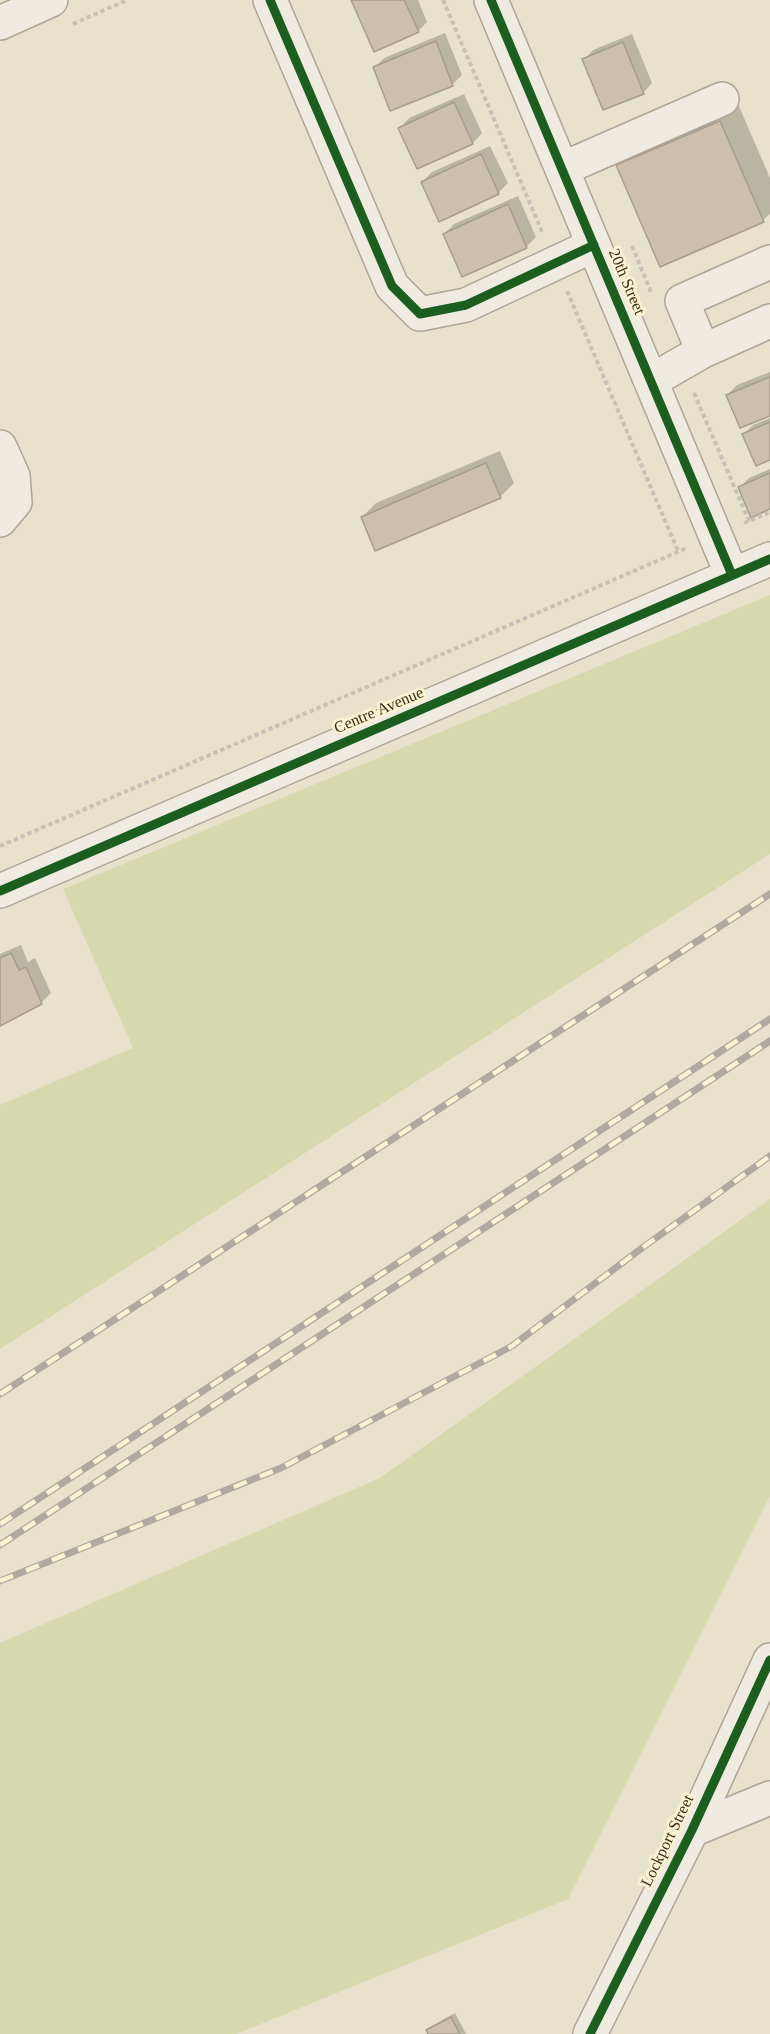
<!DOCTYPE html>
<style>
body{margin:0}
canvas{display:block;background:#e8e1cc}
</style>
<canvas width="770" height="2034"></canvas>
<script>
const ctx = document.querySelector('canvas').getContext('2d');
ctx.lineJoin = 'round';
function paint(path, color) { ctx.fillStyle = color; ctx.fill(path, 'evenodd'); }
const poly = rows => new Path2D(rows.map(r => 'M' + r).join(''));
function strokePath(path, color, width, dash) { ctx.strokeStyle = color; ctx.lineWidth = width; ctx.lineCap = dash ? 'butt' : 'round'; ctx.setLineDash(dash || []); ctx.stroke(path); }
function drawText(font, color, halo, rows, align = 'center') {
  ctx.font = font + ' Georgia,serif'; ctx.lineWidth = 6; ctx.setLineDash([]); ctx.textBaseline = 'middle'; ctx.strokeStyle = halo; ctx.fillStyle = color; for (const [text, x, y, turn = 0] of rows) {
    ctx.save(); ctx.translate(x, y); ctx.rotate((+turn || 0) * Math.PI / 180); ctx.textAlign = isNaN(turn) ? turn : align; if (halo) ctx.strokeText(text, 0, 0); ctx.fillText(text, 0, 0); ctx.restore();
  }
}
const green = poly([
 [770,595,770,854,0,1349,0,1105,133,1048,63,889],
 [770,1199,770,1496,568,1899,236,2034,0,2034,0,1643,380,1478]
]);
const shadow = poly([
 [353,0,418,0,427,22,418,31],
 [445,33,462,75,453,84,391,109,375,67,384,58],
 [632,34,652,83,643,93,584,60,593,50],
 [464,94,482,133,473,143,418,168,400,128,409,118],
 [738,104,770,178,770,214,763,220,618,166,636,148],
 [490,146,508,183,498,193,422,182,432,172],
 [518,196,536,237,526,247,444,234,454,224],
 [770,372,770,414,727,395,737,385],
 [770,418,770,458,744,434,753,425],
 [500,451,514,483,500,497,362,517,376,503],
 [770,469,770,508,740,487,749,478],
 [21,945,28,962,35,958,51,993,41,1003,0,1023,0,954],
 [455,2013,466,2034,429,2034,427,2030,432,2026]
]);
const building = poly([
 [351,0,404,0,419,32,374,52,351,0],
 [436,41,453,86,390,111,373,67,436,41],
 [623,42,644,94,603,110,582,59,623,42],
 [454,102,473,144,417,169,398,128,454,102],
 [720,121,764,222,660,267,616,165,720,121],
 [481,154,499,194,439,222,421,182,481,154],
 [508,204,527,248,462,277,443,234,508,204],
 [770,377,770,416,740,428,726,395,770,377],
 [770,422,770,460,756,466,742,434,770,422],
 [486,463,501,498,375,551,361,517,486,463],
 [770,473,770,509,751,518,738,487,770,473],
 [11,953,19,970,26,967,42,1004,0,1026,0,958,11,953],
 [451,2017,460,2034,428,2034,426,2030,451,2017]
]);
const path = poly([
 [443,0,543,234],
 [73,24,127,0],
 [632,246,651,292],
 [567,291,678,551],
 [694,393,749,521],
 [744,523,770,512],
 [0,846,687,548]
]);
const minor = poly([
 [270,0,392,286,420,314,466,305,594,245],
 [491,0,732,575],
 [0,23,51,0],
 [562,169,722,99],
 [703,351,682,301,770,262],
 [651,381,703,351,770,321],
 [0,447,13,476,15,502,0,520],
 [0,891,770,559],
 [692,1830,770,1798],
 [590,2034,692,1830,770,1660]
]);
const rail = poly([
 [0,1394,770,894],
 [0,1524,770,1019],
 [0,1545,770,1041],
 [0,1581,281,1468,512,1346,642,1248,770,1156]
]);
const cycleway = poly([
 [270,0,392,286,420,314,466,305,594,245],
 [491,0,732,575],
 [0,891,770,559],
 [590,2034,692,1830,770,1660]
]);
const streetNames = [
 ["20th Street",626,282,67],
 ["Centre Avenue",379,711,-23],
 ["Lockport Street",668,1841,-64]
];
paint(green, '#d6d9ad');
paint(shadow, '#0003');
paint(building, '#ccbfad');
strokePath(building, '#a89c8b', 1.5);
strokePath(minor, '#ada596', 36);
strokePath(path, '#c8c2b6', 4, [4.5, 3]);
strokePath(minor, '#efebe0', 33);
strokePath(rail, '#aeaaa0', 7);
strokePath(rail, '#f9f1d2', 4.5, [14]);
strokePath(cycleway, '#1b5e20', 9);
drawText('16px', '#3d2e1c', '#f9f1d2', streetNames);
</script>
